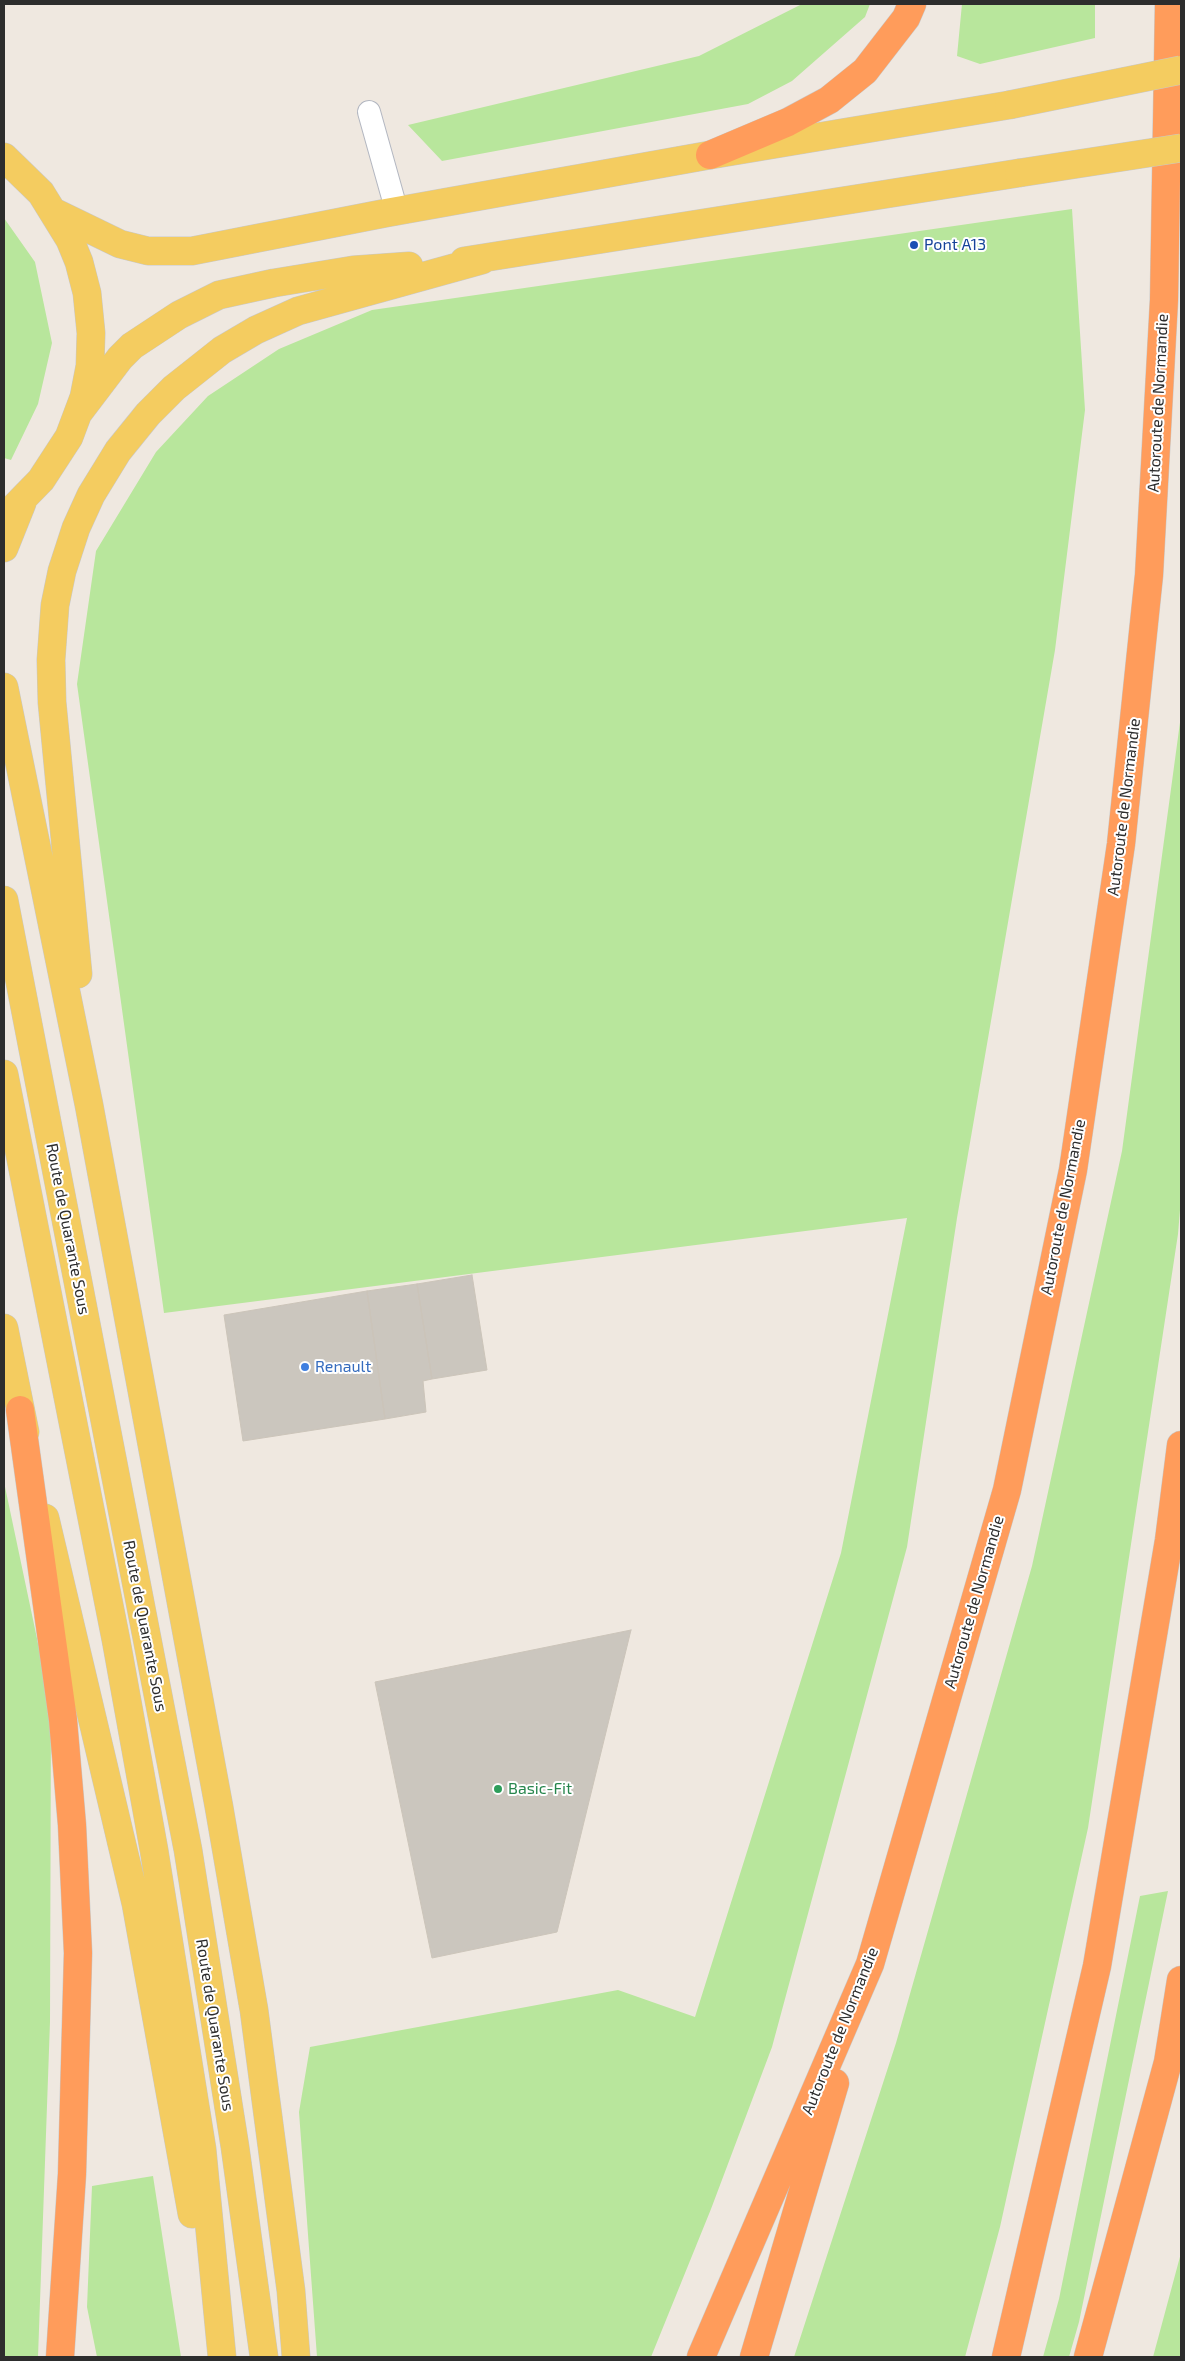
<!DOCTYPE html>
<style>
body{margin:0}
#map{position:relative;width:1185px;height:2361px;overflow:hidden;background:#efe8e0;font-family:"Exo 2",sans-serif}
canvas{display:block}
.frame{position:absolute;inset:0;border:5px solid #2d2d2d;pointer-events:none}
</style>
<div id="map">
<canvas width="1185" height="2361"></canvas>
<div class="frame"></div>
</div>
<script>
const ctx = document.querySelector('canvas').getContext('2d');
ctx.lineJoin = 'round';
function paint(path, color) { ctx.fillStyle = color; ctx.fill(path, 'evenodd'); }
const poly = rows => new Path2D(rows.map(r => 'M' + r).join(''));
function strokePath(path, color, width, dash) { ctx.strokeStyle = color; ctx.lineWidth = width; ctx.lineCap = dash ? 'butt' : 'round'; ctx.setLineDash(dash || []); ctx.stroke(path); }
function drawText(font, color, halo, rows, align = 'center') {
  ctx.font = font + ' "Exo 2",sans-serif'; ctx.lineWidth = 4; ctx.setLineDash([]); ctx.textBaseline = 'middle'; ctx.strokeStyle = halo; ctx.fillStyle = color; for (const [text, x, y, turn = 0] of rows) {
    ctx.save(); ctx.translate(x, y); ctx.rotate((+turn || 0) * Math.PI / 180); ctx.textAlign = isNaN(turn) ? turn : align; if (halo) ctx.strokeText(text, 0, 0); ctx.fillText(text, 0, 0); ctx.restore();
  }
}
const green = poly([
 [802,4,870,4,865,17,792,81,748,104,442,161,408,125,699,56],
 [962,4,1095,4,1095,38,980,64,957,56],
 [1072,209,1085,410,1055,650,957,1218,907,1547,772,2047,711,2209,651,2357,317,2357,299,2112,310,2047,618,1990,695,2017,841,1553,907,1218,164,1313,77,684,96,551,156,452,208,396,279,349,372,310],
 [4,218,35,262,52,343,38,404,11,460,4,458],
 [1181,715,1181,1198,1178,1234,1088,1828,1000,2227,965,2357,794,2357,896,2043,1032,1566,1122,1151],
 [4,1482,51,1705,50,2022,38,2357,4,2357],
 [1168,1891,1079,2322,1069,2357,1043,2357,1059,2299,1140,1896],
 [153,2176,181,2357,97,2357,87,2307,92,2186],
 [1181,2253,1181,2357,1153,2357]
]);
const building = poly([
 [472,1275,487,1370,432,1379,417,1284,472,1275],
 [417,1284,432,1379,423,1381,426,1412,385,1419,367,1291,417,1284],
 [367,1291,385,1419,243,1441,224,1315,367,1291],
 [631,1630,557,1932,432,1958,375,1682,631,1630]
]);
const lane = poly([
 [369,112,397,212]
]);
const primary = poly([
 [4,157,41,193,70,240,79,262,87,293,91,333,90,366,84,397,69,437,41,480,4,518],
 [54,212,120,244,148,251,192,251,386,213,710,155,1009,105],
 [464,261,1019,173],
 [79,412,120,358,132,346,179,315,219,295,274,283,353,270,409,266],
 [4,548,22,503],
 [4,687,89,1105,219,1807,254,2010,291,2291,296,2357],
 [4,900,188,1850,235,2147,264,2357],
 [78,974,52,702,51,660,55,605,62,571,76,528,91,495,118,451,148,414,174,388,222,350,256,330,298,311,482,260],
 [4,1074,116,1640,154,1850,202,2149,222,2357],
 [4,1328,25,1432],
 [45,1518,136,1904,192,2214]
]);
const highway = poly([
 [710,155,788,122,829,100,865,71,906,18,912,4],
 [20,1410,63,1720,72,1825,78,1953,72,2174,60,2357],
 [701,2357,870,1964,1007,1490,1073,1170,1121,844,1149,575,1164,300,1169,4],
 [754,2357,835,2083],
 [1006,2357,1097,1966,1169,1540,1181,1445],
 [1088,2357,1168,2062,1181,1980]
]);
const primaryBridge = poly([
 [1009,105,1181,70],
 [1019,173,1181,148]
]);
const markers = [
 [914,245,5,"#1a4fb4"],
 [305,1367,5,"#3f7fe0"],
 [498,1789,5,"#2e9e5b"]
];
const transitNames = [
 ["Pont A13",924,245]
];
const streetNames = [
 ["Autoroute de Normandie",1158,403,-87],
 ["Autoroute de Normandie",1124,807,-83],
 ["Autoroute de Normandie",1063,1207,-79],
 ["Route de Quarante Sous",68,1229,79],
 ["Autoroute de Normandie",974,1602,-74],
 ["Route de Quarante Sous",145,1626,79],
 ["Route de Quarante Sous",215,2025,81],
 ["Autoroute de Normandie",840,2031,-68]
];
const shopNames = [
 ["Renault",315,1367]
];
const leisureNames = [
 ["Basic-Fit",508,1789]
];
paint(green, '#b8e69c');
paint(building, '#cbc6be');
strokePath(building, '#cbc4b9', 1);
strokePath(lane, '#b3b7c1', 24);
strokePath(primary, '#c8c8c8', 29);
strokePath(highway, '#c8c8c8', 29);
strokePath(lane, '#fff', 22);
strokePath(primary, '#f4cc60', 28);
strokePath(highway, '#ff9c5b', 28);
strokePath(primaryBridge, '#c8c8c8', 29, []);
strokePath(primaryBridge, '#f4cc60', 28);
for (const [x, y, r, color] of markers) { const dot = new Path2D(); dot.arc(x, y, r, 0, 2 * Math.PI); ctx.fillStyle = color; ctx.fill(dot); strokePath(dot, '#fff', 2); }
drawText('16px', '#164399', '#fff', transitNames, 'left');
drawText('16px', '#2d2d2d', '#fff', streetNames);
drawText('16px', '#366cbe', '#fff', shopNames, 'left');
drawText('16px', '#27864d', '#fff', leisureNames, 'left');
</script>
